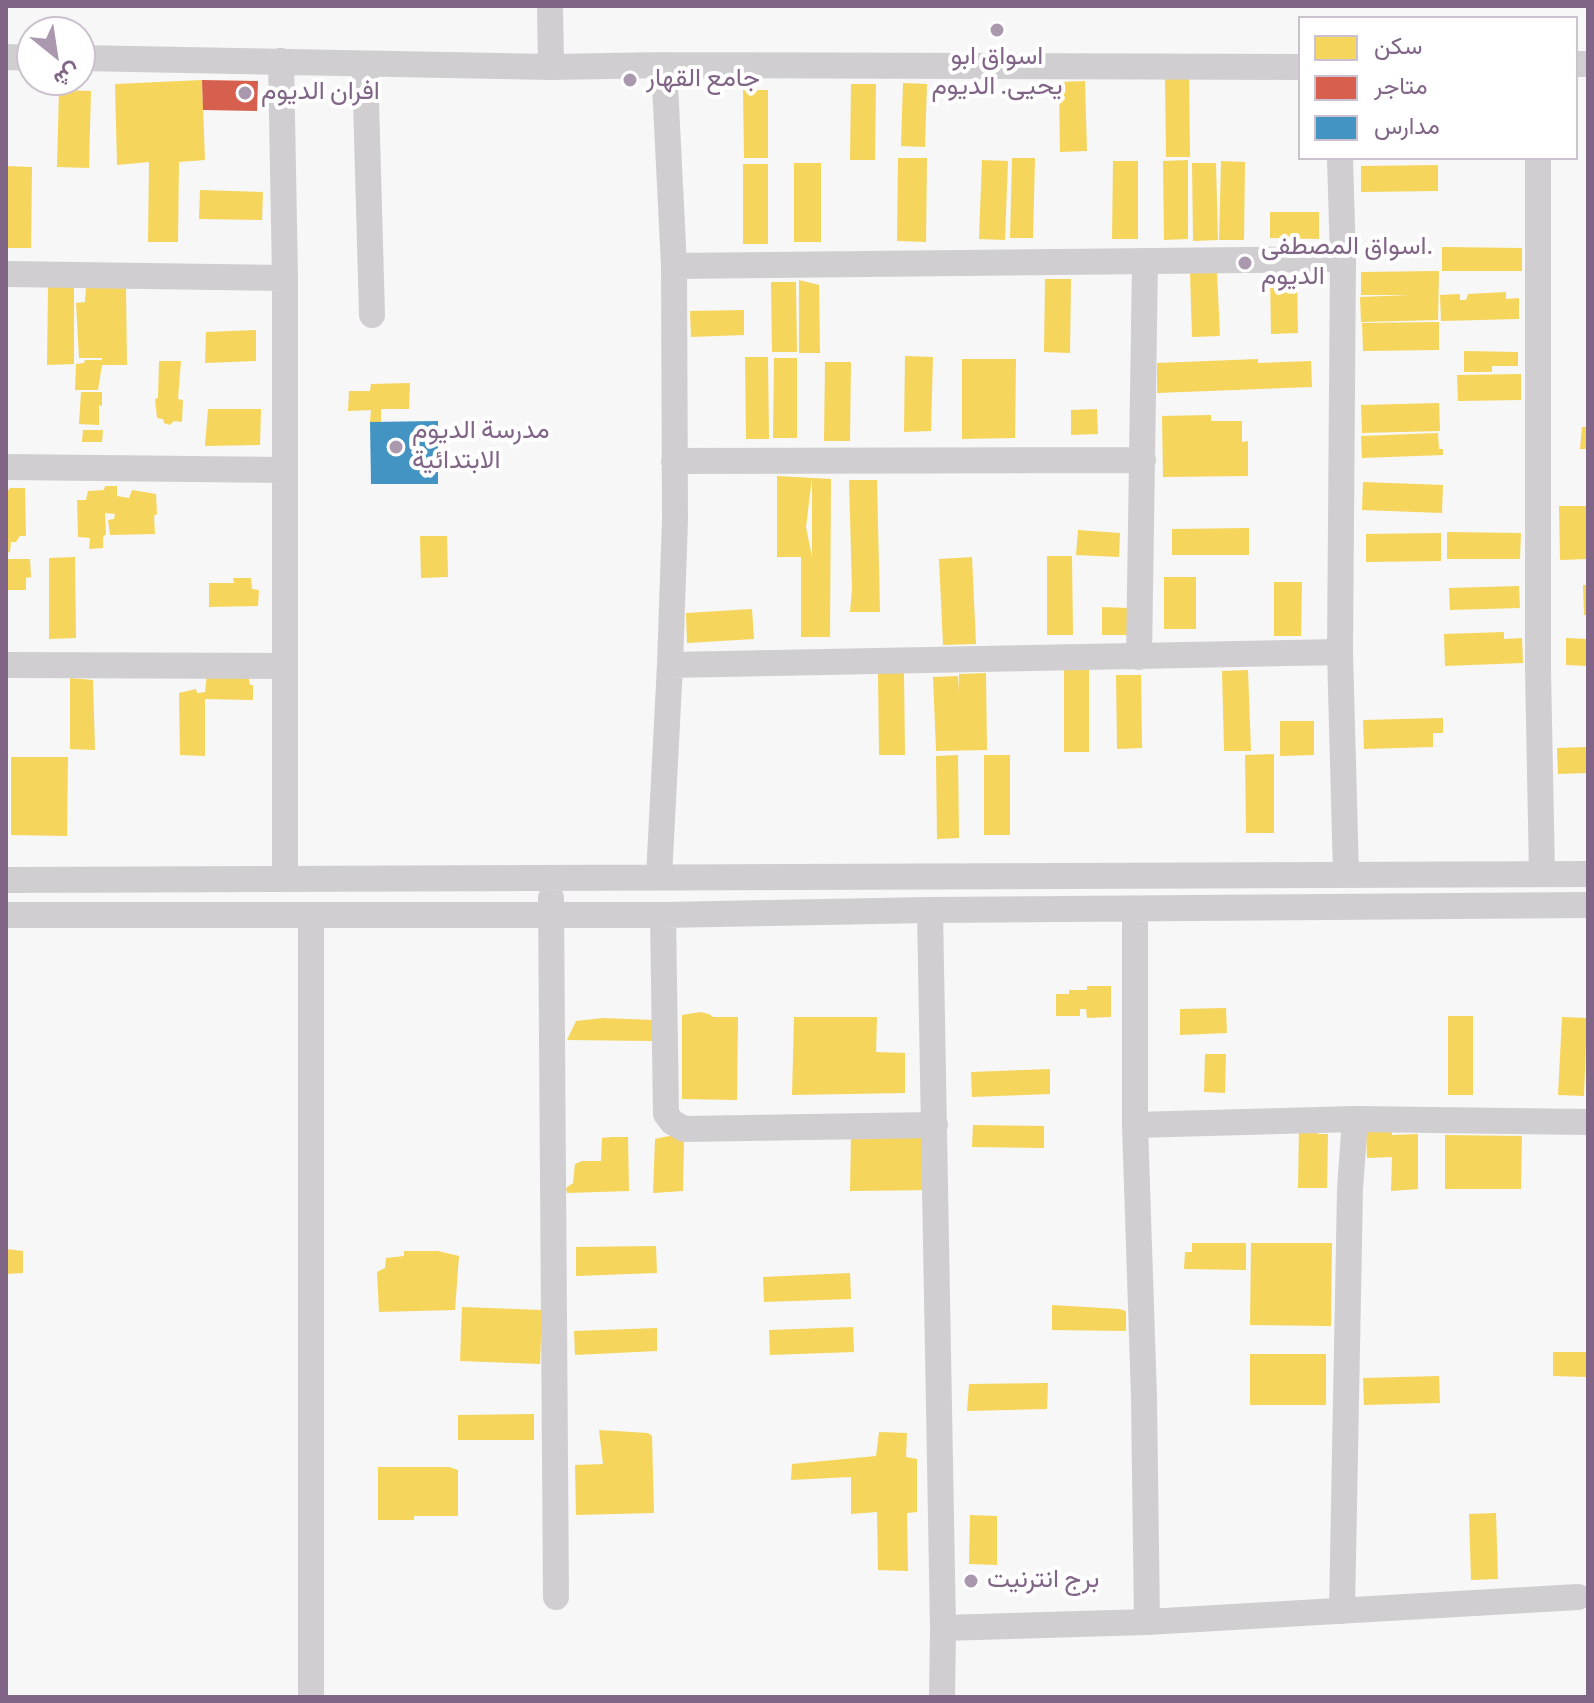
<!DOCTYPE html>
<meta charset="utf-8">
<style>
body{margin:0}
#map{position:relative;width:1594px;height:1703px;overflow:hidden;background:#f6f7f6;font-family:"Source Sans 3",Vazirmatn,sans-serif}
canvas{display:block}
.frame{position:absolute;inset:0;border:8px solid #806587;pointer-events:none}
.legend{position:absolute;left:1298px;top:16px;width:280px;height:144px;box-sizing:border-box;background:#fff;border:2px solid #ccc1cf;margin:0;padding:10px 14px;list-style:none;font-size:24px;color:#806587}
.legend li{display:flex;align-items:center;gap:16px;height:40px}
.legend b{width:40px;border:2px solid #ccc1cf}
.north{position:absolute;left:16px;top:16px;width:80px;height:80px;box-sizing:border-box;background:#fff;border:2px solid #ccc1cf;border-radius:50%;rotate:150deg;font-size:22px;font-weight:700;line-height:32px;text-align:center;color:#806587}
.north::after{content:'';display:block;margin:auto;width:28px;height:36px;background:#a998ae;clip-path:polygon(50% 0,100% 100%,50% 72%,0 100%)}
</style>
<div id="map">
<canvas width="1594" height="1703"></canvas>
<div class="frame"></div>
<ul class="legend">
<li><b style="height:22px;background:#f6d55c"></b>سكن</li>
<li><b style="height:22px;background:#d6604d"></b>متاجر</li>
<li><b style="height:22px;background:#4393c3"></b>مدارس</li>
</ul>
<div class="north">ش</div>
</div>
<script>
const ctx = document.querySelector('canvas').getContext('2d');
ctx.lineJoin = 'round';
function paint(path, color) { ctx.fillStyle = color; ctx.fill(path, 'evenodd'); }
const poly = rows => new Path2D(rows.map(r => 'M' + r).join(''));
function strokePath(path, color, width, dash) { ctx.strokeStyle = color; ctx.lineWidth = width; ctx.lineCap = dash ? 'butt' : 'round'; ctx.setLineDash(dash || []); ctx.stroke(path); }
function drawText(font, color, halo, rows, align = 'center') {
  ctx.font = font + ' "Source Sans 3",Vazirmatn,sans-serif'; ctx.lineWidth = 8; ctx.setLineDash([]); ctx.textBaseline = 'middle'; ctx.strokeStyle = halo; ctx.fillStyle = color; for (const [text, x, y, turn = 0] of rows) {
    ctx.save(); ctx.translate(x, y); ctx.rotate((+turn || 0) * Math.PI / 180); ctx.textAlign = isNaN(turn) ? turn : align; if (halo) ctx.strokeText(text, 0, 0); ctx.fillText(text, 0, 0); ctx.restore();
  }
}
const homes = poly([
 [1165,79,1189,79,1190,157,1166,157],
 [202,80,205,160,179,162,178,242,148,242,149,162,117,165,115,84],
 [1085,81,1087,151,1060,152,1059,82],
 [903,83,927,84,925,147,901,146],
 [851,84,876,84,875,160,850,160],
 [59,90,91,91,89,168,57,167],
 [743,90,768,90,768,158,744,158],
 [898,158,927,158,926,242,897,241],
 [1012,158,1035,158,1033,238,1010,238],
 [982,160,1008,161,1005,240,979,239],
 [1188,160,1188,239,1164,240,1163,161],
 [1113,161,1138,161,1138,239,1112,239],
 [1221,161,1245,162,1244,240,1219,240],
 [794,163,821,163,821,242,794,242],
 [1192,163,1216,163,1218,240,1193,241],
 [743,164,768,164,768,244,743,244],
 [1438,165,1438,191,1361,192,1361,166],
 [6,166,32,167,31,248,6,248],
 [200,190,263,192,262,220,199,219],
 [1270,212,1319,212,1319,239,1270,238],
 [1442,247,1522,248,1522,271,1442,271],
 [1439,271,1438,320,1361,322,1360,297,1410,295,1361,295,1361,272],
 [1217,272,1220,336,1192,337,1190,273],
 [1297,274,1298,333,1271,334,1270,275],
 [1045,279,1071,279,1070,353,1044,352],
 [799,280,819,285,820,353,799,353],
 [771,282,796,282,797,352,772,352],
 [74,284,74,364,47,365,48,286],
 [86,287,126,288,127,365,102,365,98,390,75,390,76,364,84,363,85,360,102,360,102,358,79,358,76,303,85,302],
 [1506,292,1506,299,1519,298,1519,319,1441,321,1440,295,1460,294,1460,300,1466,300,1468,294],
 [744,310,744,335,691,337,690,311],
 [1439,322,1439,350,1363,351,1362,323],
 [256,330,256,361,205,363,206,332],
 [1464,351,1518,352,1518,366,1492,366,1492,372,1464,372],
 [905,356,933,357,931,431,904,432],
 [745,357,768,357,769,439,746,439],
 [774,358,797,358,797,438,773,438],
 [962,359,1016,359,1015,438,962,439],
 [1258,359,1258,363,1311,361,1312,387,1157,393,1157,363],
 [159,361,181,361,178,399,183,400,182,422,174,421,170,425,164,423,163,419,157,418,155,399,158,398],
 [825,362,851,362,850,441,824,441],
 [1521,374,1521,400,1458,401,1457,375],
 [410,383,409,409,381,409,381,422,370,422,371,410,348,411,349,391,370,391,371,384],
 [81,392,102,392,102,406,99,405,99,425,79,424],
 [1439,403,1440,431,1362,433,1361,405],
 [208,409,261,409,260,445,205,446],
 [1097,409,1098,434,1071,435,1071,410],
 [1211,415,1211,421,1242,421,1242,442,1248,441,1248,476,1163,477,1162,416],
 [1582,427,1588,427,1588,449,1580,449],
 [83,430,103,430,102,442,82,442],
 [1438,433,1439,449,1443,449,1443,455,1362,458,1361,436],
 [777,476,831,479,830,637,801,637,801,557,777,557],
 [812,478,812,557,806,527],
 [849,480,877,480,880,612,850,612,852,589],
 [1363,482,1443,485,1442,513,1362,510],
 [105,486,117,486,117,496,129,498,132,490,156,494,157,514,154,516,155,534,110,535,108,520,114,519,115,514,105,513,106,534,103,537,103,548,89,549,90,538,78,537,77,500,86,500,88,491,104,490],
 [10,488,25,488,26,536,20,536,16,542,11,542,10,552,6,553,6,493],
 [1559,506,1588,506,1588,559,1560,560],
 [1249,528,1249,555,1172,555,1172,529],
 [1078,530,1120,533,1119,557,1076,555],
 [1447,532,1521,533,1520,559,1447,559],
 [1441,533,1441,561,1366,562,1366,534],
 [420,536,447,536,448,577,421,578],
 [1047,556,1072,556,1073,635,1047,635],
 [75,557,76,638,49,639,49,558],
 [972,557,976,644,943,645,939,559],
 [6,559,30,559,31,577,26,578,26,590,6,590],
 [1164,577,1196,577,1196,629,1164,629],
 [233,578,251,578,252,589,259,590,258,606,209,607,209,583,234,583],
 [1274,582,1302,582,1301,636,1274,636],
 [1583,585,1588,585,1588,615,1584,615],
 [1519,586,1520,608,1450,610,1449,588],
 [1102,607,1129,608,1128,635,1102,635],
 [752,609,754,639,687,643,686,613],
 [1504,632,1504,639,1522,638,1523,663,1445,666,1444,634],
 [1566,638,1588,639,1588,666,1566,665],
 [1064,668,1089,669,1089,752,1064,752],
 [1248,670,1251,751,1224,751,1222,671],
 [878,673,904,673,905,755,879,755],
 [986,673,987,750,936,751,933,677,958,676,959,691,959,674],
 [207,674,248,674,250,685,253,685,253,700,205,699,205,756,180,755,179,693,196,689,197,693,205,692],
 [1116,675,1141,675,1142,748,1117,749],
 [70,678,93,680,95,750,70,749],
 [1443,718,1443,733,1433,733,1433,747,1364,749,1363,720],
 [1280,721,1314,721,1314,755,1280,756],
 [1588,747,1588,773,1558,774,1557,748],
 [1274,754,1274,833,1246,833,1245,755],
 [958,755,959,838,937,839,936,756],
 [984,755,1010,755,1010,835,984,835],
 [11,757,68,757,67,836,11,835],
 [1087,986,1111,986,1111,1017,1087,1018,1086,1009,1080,1009,1080,1016,1056,1016,1056,994,1069,994,1069,990,1087,990],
 [1226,1008,1227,1033,1180,1035,1180,1009],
 [700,1012,709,1014,713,1017,738,1017,737,1100,682,1099,682,1015],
 [1448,1016,1473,1016,1473,1095,1448,1095],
 [794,1017,877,1017,876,1052,905,1053,905,1093,792,1095],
 [1562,1017,1587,1018,1584,1096,1558,1095],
 [603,1018,654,1020,652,1041,567,1040,576,1021],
 [1205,1054,1226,1054,1225,1093,1204,1092],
 [1050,1069,1050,1094,972,1097,971,1072],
 [973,1125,1044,1126,1044,1148,972,1147],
 [1299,1127,1316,1127,1318,1134,1328,1134,1327,1188,1298,1188],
 [1392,1129,1392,1135,1418,1134,1418,1189,1391,1191,1392,1157,1367,1158,1366,1130],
 [851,1135,931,1135,932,1190,850,1191],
 [1445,1135,1522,1136,1521,1189,1445,1189],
 [669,1136,678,1136,684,1143,683,1191,653,1193,655,1139],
 [612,1137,628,1137,629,1191,567,1193,566,1188,573,1183,575,1164,582,1161,601,1161,602,1138],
 [1192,1243,1246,1243,1246,1270,1184,1269,1185,1252,1192,1252],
 [1251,1243,1332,1243,1331,1326,1250,1325],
 [656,1246,657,1273,576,1276,576,1247],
 [6,1249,23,1251,23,1273,6,1274],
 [404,1251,438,1251,459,1256,455,1310,379,1312,377,1272,385,1268,386,1258,404,1256],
 [850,1273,851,1299,764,1302,763,1277],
 [1052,1305,1119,1309,1126,1311,1126,1331,1052,1330],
 [462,1307,542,1310,540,1364,460,1361],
 [853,1327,854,1352,770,1355,769,1330],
 [657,1328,657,1351,575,1355,574,1331],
 [1553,1352,1588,1352,1588,1377,1553,1376],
 [1250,1354,1326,1354,1326,1405,1250,1405],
 [1439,1376,1440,1403,1364,1405,1363,1378],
 [1048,1383,1047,1409,967,1411,969,1384],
 [534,1414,534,1440,458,1440,458,1415],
 [599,1430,648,1433,652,1436,654,1513,576,1515,575,1465,603,1464],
 [879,1432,907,1433,906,1457,917,1459,917,1512,907,1513,908,1571,878,1570,877,1512,851,1514,851,1477,791,1480,792,1464,876,1456],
 [378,1467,449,1467,458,1470,458,1516,414,1516,414,1520,378,1520],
 [1496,1513,1498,1579,1471,1580,1469,1514],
 [970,1515,997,1516,997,1565,969,1564]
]);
const shops = poly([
 [202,80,258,81,257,111,203,110]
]);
const schools = poly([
 [438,421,438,484,371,484,370,422]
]);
const minor = poly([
 [550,6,551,67],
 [6,57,32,58],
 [80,58,551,67,664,65,1300,67],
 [281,61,285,278,285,879],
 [1576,64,1588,64],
 [365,65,372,315],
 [1340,158,1343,259,1340,652,1346,874],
 [1538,158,1538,670,1542,874],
 [674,266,1343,259],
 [6,274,285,278],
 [674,461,1143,460],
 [6,467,285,470],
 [1139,657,1145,261],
 [6,665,285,666],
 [670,665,1340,652],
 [659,877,670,665,675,519,674,266,664,65],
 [6,880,1588,874],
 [551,898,556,1597],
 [930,910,943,1628,942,1697],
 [6,915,663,915,930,910,1588,905],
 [663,915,666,1114,672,1122,684,1129,935,1125],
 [1355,1119,1588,1122],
 [1135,1125,1355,1119,1350,1189,1342,1611],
 [1147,1622,1578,1597],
 [943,1628,1147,1622,1144,1397,1135,1125,1135,910],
 [311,1697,311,916]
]);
const markers = [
 [997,30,8,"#a998ae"],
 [630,80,8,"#a998ae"],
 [245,93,8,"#a998ae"],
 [1245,263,8,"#a998ae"],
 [396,447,8,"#a998ae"],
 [971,1581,8,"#a998ae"]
];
const poiNames = [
 ["اسواق ابو",997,58,"center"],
 ["يحيى. الديوم",997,88,"center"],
 ["جامع القهار",646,80],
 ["افران الديوم",261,93],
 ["اسواق المصطفى.",1261,248],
 ["الديوم",1261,278],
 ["مدرسة الديوم",412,432],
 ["الابتدائية",412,462],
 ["برج انترنيت",987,1581]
];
paint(homes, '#f6d55c');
paint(shops, '#d6604d');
paint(schools, '#4393c3');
strokePath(minor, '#d0ced1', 26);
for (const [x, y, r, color] of markers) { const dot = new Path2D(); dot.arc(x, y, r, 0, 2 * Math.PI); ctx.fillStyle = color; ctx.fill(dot); strokePath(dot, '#fff', 3); }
drawText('26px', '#806587', '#fff', poiNames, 'left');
</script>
